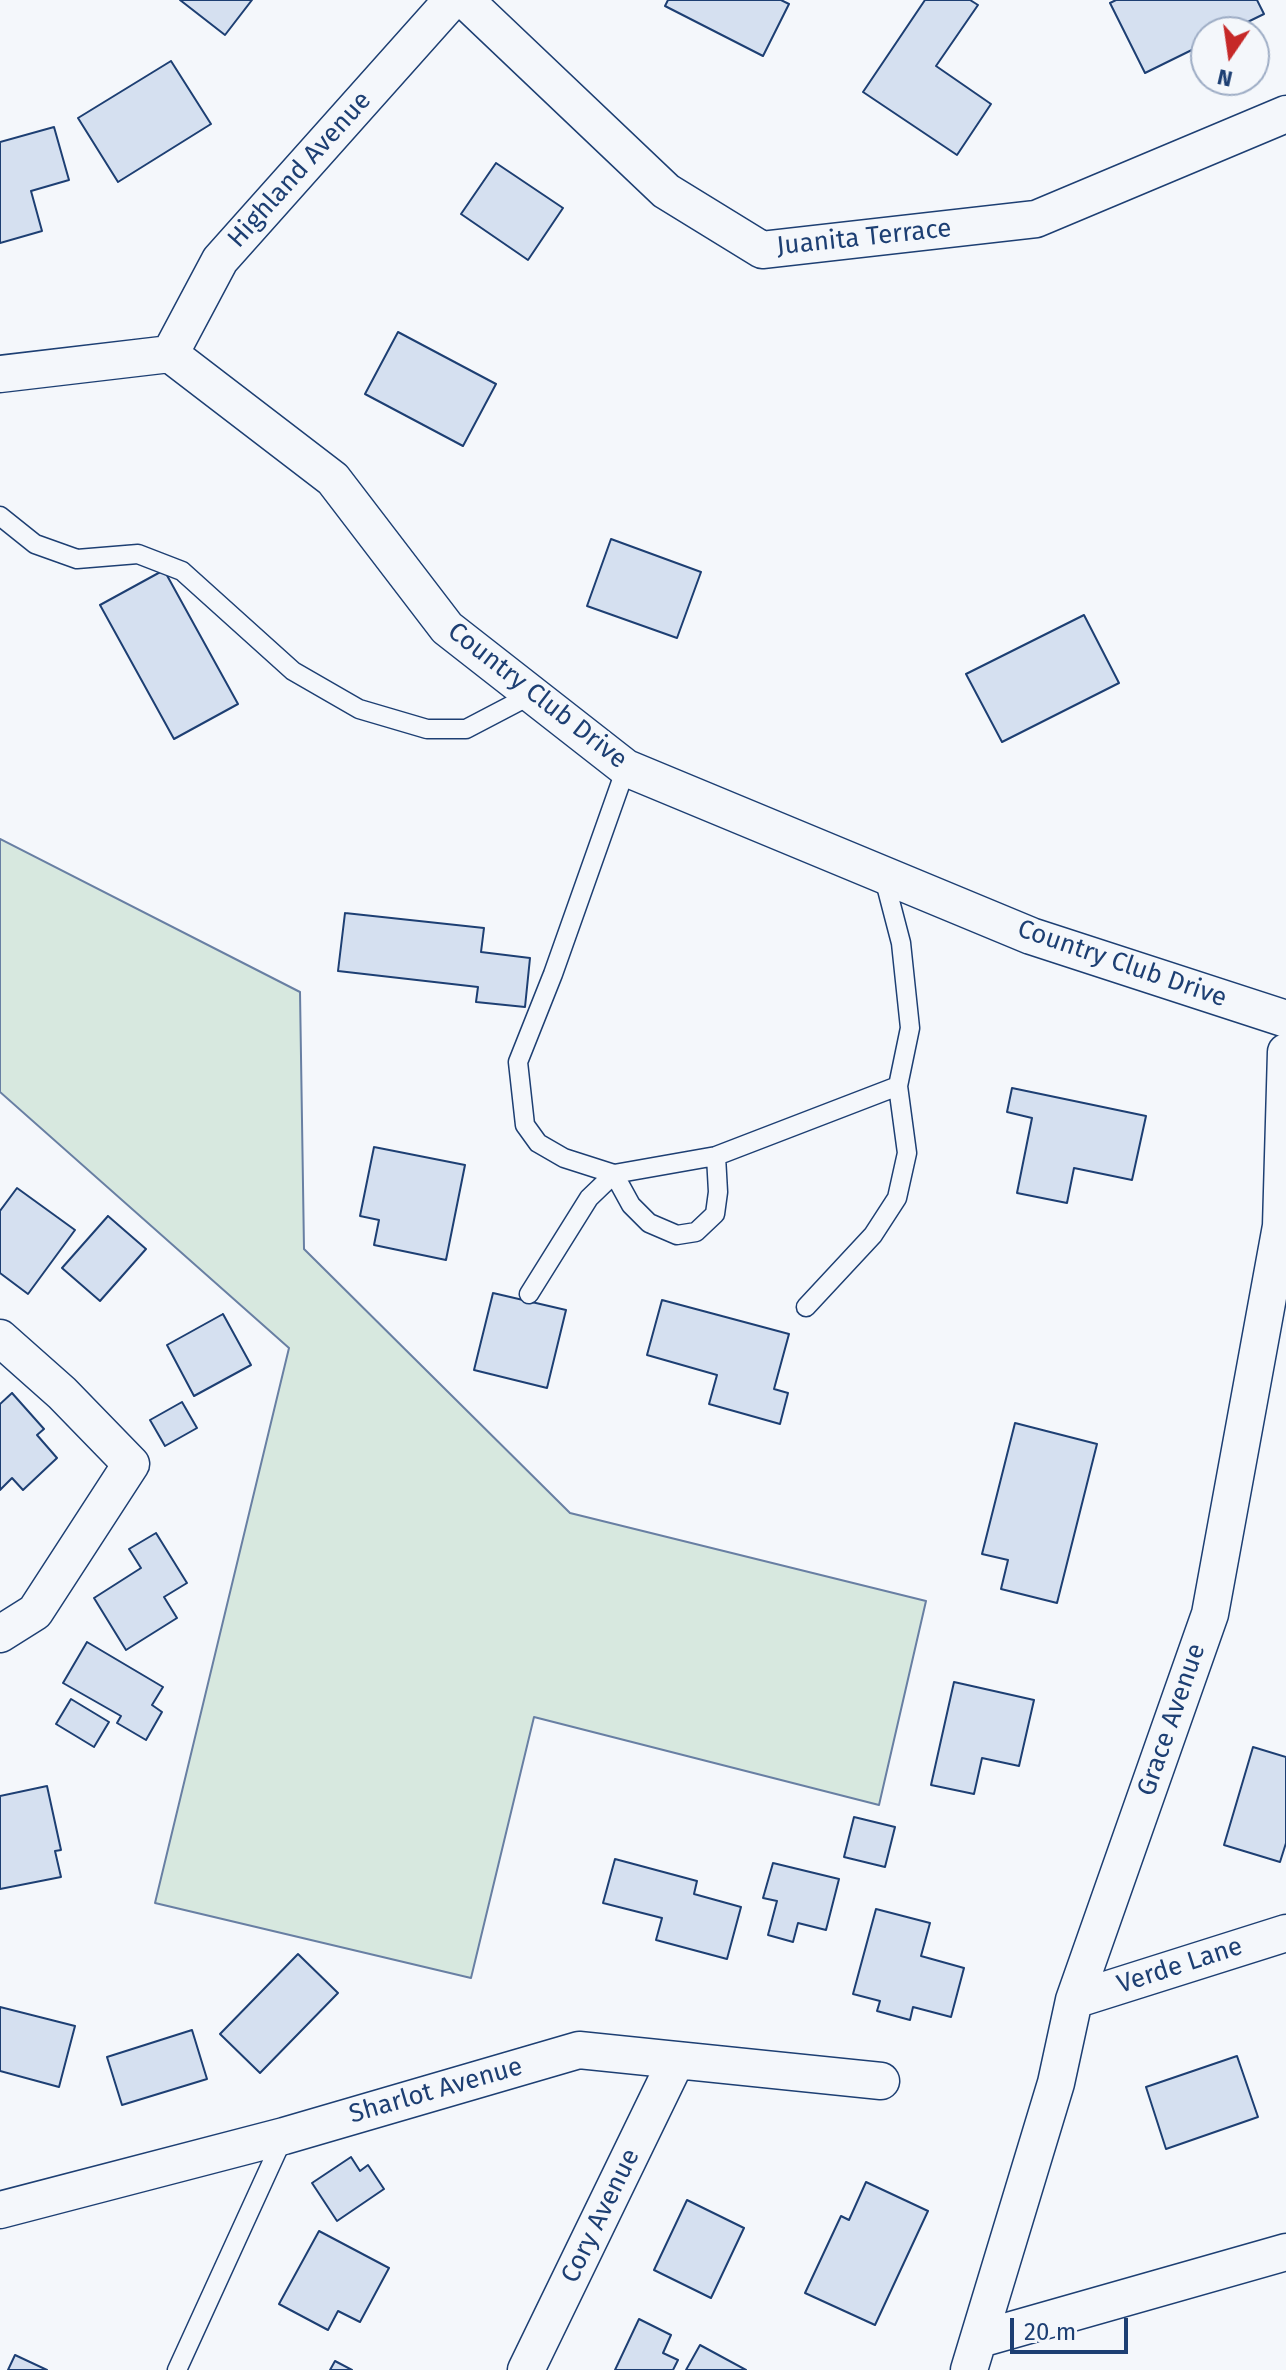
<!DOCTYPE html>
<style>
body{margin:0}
#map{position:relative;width:1286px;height:2370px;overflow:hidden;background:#f4f7fb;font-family:"Fira Sans",sans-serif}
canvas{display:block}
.north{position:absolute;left:1190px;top:16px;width:80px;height:80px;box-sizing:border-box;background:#f4f7fb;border:2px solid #9eadc5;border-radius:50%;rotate:193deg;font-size:22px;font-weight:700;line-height:32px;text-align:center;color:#1d3f73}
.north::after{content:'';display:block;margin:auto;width:28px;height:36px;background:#c62828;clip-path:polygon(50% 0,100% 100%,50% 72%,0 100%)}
.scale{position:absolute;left:1010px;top:2318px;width:118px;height:36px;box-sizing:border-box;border:4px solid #1d3f73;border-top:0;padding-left:10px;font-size:24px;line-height:28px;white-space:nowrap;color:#1d3f73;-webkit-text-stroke:6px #f4f7fb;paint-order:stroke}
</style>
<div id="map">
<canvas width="1286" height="2370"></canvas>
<div class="north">N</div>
<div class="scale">20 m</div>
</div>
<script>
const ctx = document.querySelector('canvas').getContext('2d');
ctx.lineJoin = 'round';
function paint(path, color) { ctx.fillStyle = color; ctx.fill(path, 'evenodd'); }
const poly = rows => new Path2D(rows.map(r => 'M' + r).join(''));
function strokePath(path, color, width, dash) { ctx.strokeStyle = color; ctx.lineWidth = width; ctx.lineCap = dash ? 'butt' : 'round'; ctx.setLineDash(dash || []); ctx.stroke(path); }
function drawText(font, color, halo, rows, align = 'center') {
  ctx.font = font + ' "Fira Sans",sans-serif'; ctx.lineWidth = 6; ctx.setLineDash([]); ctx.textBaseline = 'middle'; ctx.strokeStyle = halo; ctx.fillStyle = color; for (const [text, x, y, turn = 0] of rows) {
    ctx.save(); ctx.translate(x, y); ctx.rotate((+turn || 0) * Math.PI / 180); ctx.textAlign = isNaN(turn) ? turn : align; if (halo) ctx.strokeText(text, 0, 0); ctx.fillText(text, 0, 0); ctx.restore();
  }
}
const green = poly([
 [0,839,300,992,304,1249,570,1513,926,1601,879,1805,534,1717,471,1978,155,1903,289,1348,0,1092,0,839]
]);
const building = poly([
 [180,0,252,0,225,35,180,0],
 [668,0,781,0,789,4,763,56,665,6,668,0],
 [925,0,970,0,978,5,936,66,991,104,957,155,863,92,925,0],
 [1116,0,1257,0,1264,14,1227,32,1206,32,1206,43,1145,73,1110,3,1116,0],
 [171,61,211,124,118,182,78,118,171,61],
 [54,127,69,180,31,191,42,231,0,243,0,142,54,127],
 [496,163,563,208,528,260,461,214,496,163],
 [398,332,496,384,463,446,365,394,398,332],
 [611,539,701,572,677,638,587,606,611,539],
 [164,570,238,704,174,739,100,605,164,570],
 [1084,615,1119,683,1002,742,966,674,1084,615],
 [345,913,484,928,481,952,530,958,525,1007,476,1002,478,987,338,971,345,913],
 [1012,1088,1146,1116,1132,1180,1074,1168,1067,1203,1017,1193,1032,1118,1007,1112,1012,1088],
 [374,1147,465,1165,446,1260,374,1245,379,1220,360,1216,374,1147],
 [17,1188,75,1230,28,1294,0,1273,0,1211,17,1188],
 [108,1216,146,1249,100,1301,62,1268,108,1216],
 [493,1293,566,1310,547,1388,474,1370,493,1293],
 [662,1300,789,1334,774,1389,788,1393,780,1424,709,1404,717,1375,647,1355,662,1300],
 [223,1314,251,1365,194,1396,167,1345,223,1314],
 [12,1393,44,1429,37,1435,57,1458,23,1490,12,1478,0,1490,0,1404,12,1393],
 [182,1402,197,1428,165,1446,150,1420,182,1402],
 [1015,1423,1097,1444,1057,1603,1001,1589,1008,1560,982,1554,1015,1423],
 [156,1533,187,1583,164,1597,177,1618,126,1650,94,1598,141,1568,129,1549,156,1533],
 [87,1642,163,1687,152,1705,162,1712,146,1740,117,1723,121,1716,63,1683,87,1642],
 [954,1682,1034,1700,1019,1766,982,1758,974,1794,931,1785,954,1682],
 [71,1699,109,1722,94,1747,56,1724,71,1699],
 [1253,1747,1286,1757,1286,1843,1280,1862,1224,1845,1253,1747],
 [47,1786,61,1850,55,1851,61,1877,0,1889,0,1796,47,1786],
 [854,1817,895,1827,885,1867,844,1857,854,1817],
 [615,1859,697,1881,694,1894,741,1907,727,1959,656,1940,662,1918,603,1903,615,1859],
 [773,1863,839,1879,826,1930,798,1923,793,1942,768,1935,777,1901,763,1898,773,1863],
 [876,1909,930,1923,921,1956,964,1968,951,2017,913,2007,910,2020,877,2011,880,2001,853,1994,876,1909],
 [298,1954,338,1993,260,2073,220,2034,298,1954],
 [0,2007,75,2026,59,2087,0,2071,0,2007],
 [192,2030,207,2079,122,2105,107,2057,192,2030],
 [1237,2056,1258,2117,1166,2149,1146,2087,1237,2056],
 [351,2157,360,2171,368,2165,384,2189,337,2221,312,2183,351,2157],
 [866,2182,928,2211,875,2325,805,2293,841,2216,849,2220,866,2182],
 [687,2200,744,2228,711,2298,654,2270,687,2200],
 [319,2231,389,2268,360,2322,338,2311,328,2330,279,2304,319,2231],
 [639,2319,671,2335,663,2353,678,2360,673,2370,615,2370,639,2319],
 [700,2345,746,2370,686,2370,700,2345],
 [15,2355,47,2370,8,2370,15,2355],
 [335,2361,352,2370,330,2370,335,2361]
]);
const lane = poly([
 [0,516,35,544,77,559,138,554,182,571,293,671,359,709,427,729,466,729,531,695],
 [626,768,553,974,518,1062,525,1125,538,1143,564,1158,614,1174,716,1156,898,1086,910,1028,901,943,883,874],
 [529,1294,589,1198,614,1174,631,1205,649,1223,677,1235,696,1232,715,1214,718,1192,716,1156],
 [806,1307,873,1235,897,1198,907,1153,898,1086],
 [177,2370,284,2136]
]);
const street = poly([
 [465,0,666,191,762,250,1036,219,1286,114],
 [170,354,220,260,452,0],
 [0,374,170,354,333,479,447,628,626,768,1031,936,1286,1019],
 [0,1338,62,1393,131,1464,35,1612,0,1634],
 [1074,2000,1286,1933],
 [0,2210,284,2136,579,2050,881,2081],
 [980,2339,1286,2252],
 [526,2370,676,2061],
 [969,2370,1056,2083,1074,2000,1210,1614,1281,1226,1286,1052]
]);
const streetNames = [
 ["Highland Avenue",300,170,-48],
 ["Juanita Terrace",864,238,-6],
 ["Country Club Drive",537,696,38],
 ["Country Club Drive",1122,964,19],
 ["Grace Avenue",1172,1720,-71],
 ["Verde Lane",1180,1966,-18],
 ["Sharlot Avenue",436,2091,-16],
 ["Cory Avenue",601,2216,-64]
];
paint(green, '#d7e8df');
strokePath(green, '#687fa3', 2);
paint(building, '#d5e0f0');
strokePath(building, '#1d3f73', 2);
strokePath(lane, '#1d3f73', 21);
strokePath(street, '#1d3f73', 39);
strokePath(lane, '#f4f7fb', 18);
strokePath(street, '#f4f7fb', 36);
drawText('26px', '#1d3f73', '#f4f7fb', streetNames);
</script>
